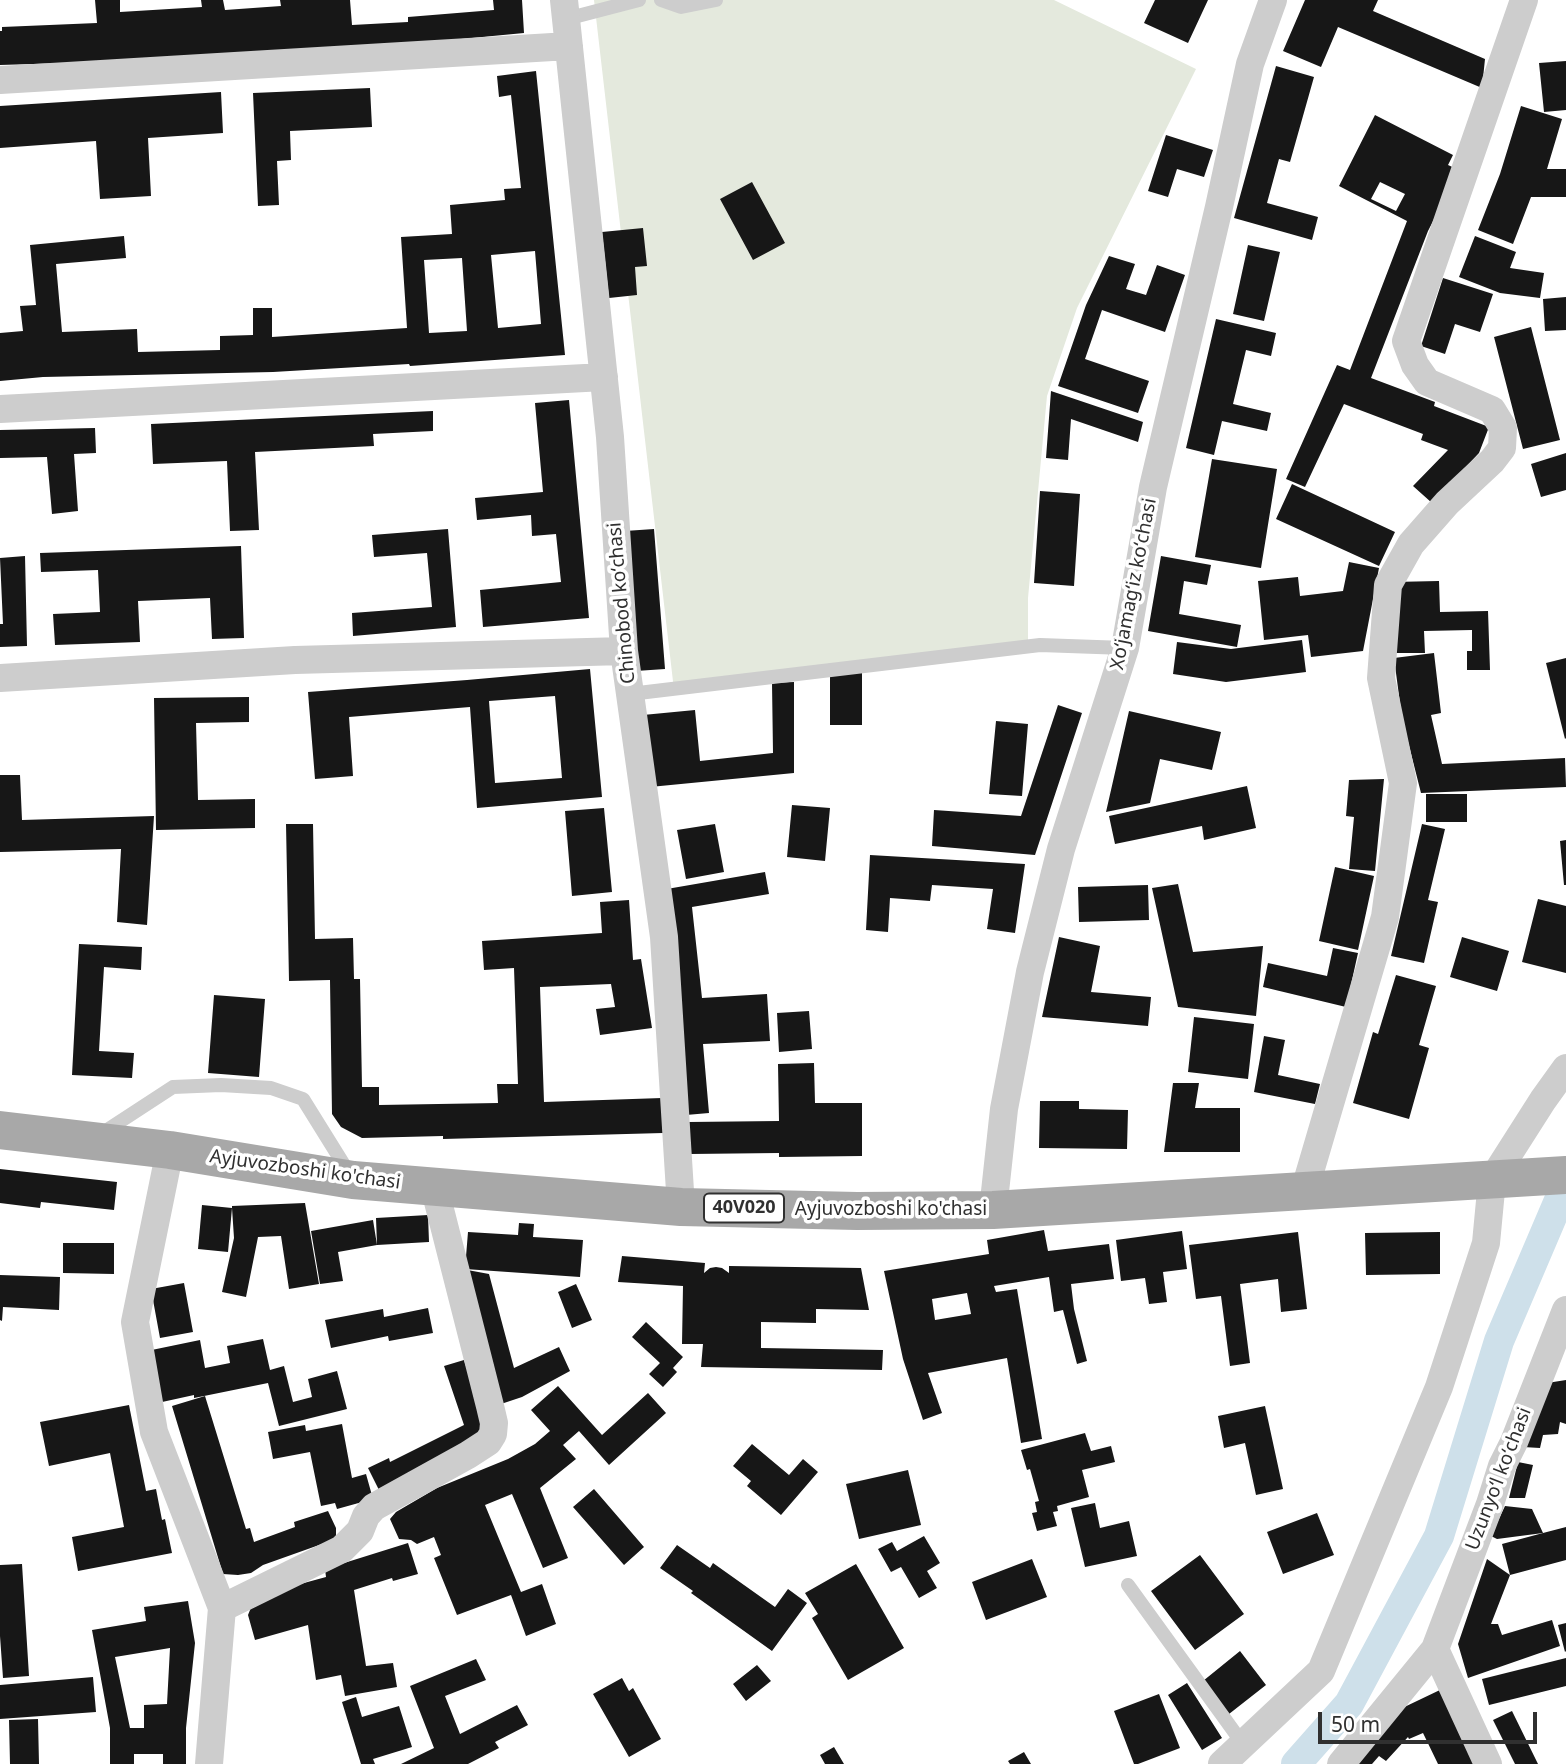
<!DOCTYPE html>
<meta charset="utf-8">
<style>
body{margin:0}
#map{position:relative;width:1566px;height:1764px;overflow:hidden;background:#fff;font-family:"Noto Sans",sans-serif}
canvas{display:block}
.scale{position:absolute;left:1318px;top:1712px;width:219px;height:32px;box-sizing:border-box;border:4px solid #303030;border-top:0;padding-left:9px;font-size:21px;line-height:24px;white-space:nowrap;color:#303030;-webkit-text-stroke:5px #fff;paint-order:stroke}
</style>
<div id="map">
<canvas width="1566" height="1764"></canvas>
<div class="scale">50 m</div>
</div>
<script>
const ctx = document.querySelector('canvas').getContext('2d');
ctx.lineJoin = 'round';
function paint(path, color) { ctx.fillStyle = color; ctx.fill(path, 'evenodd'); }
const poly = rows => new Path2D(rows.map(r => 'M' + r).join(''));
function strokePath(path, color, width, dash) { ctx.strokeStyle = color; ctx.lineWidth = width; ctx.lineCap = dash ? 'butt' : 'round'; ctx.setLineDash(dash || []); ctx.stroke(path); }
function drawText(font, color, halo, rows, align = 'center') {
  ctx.font = font + ' "Noto Sans",sans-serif'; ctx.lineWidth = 7; ctx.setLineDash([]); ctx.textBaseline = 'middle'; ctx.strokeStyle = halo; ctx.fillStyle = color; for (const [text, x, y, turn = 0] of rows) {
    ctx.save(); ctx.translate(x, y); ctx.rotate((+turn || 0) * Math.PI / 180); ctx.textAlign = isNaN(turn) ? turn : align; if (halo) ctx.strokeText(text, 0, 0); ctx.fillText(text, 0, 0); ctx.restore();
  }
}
const green = poly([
 [594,0,1054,0,1196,69,1077,308,1047,396,1028,598,1028,640,674,690]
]);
const canal = poly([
 [1296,1764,1349,1704,1439,1536,1499,1341,1566,1184]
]);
const building = poly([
 [95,0,120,0,120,12,202,7,201,0,223,0,225,10,281,6,280,0,350,0,352,25,408,22,408,17,494,10,493,0,522,0,524,33,409,44,99,62,0,65,0,31,2,31,2,27,97,23],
 [1155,0,1208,0,1188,43,1144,23],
 [1305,0,1378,0,1373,11,1485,59,1482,88,1338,27,1321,67,1283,51],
 [1566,61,1566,110,1544,112,1539,63],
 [1276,66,1314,77,1290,162,1279,159,1267,203,1318,217,1312,240,1234,218],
 [536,71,565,355,410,366,409,364,273,372,43,377,0,381,0,333,23,331,20,306,36,305,30,245,124,236,126,258,56,264,62,332,137,329,138,352,220,350,220,336,253,335,253,308,272,308,272,337,407,328,401,237,452,234,450,205,505,200,504,189,521,188,511,95,499,97,497,76],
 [535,251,541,324,498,328,491,255],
 [462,258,467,331,429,333,424,260],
 [370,88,372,127,290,131,291,160,277,161,279,205,258,206,253,93],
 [221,92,223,133,148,138,151,196,100,199,96,141,0,148,0,106],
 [1521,106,1562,119,1547,169,1566,169,1566,197,1531,197,1513,244,1478,230,1500,174],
 [1375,115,1453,155,1448,165,1459,170,1428,231,1371,378,1435,402,1434,406,1489,427,1479,453,1432,503,1413,486,1448,450,1421,440,1423,434,1344,404,1305,487,1286,479,1337,365,1350,370,1407,221,1339,186],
 [1380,182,1405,194,1396,211,1371,199],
 [1166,135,1213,150,1204,177,1177,169,1168,197,1148,191],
 [752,182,785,243,753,260,720,199],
 [643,228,647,266,635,267,637,295,609,298,602,232],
 [1475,236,1516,252,1510,268,1544,273,1540,298,1500,293,1459,277],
 [1248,245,1280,252,1264,321,1233,314],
 [1109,256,1135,264,1126,289,1146,295,1157,265,1185,275,1165,332,1102,310,1085,359,1149,381,1138,413,1058,386,1086,305],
 [1443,278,1493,294,1480,332,1455,324,1445,354,1421,346],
 [1566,297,1566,330,1545,331,1543,299],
 [1216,319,1276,333,1271,356,1246,350,1233,404,1271,413,1267,431,1222,421,1214,455,1186,448],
 [1531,327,1560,440,1523,449,1494,337],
 [1051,391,1143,422,1138,442,1071,419,1068,460,1046,458],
 [569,400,589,618,483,627,480,590,561,582,556,534,532,536,531,515,477,520,475,498,543,492,535,403],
 [433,411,433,431,373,434,374,446,255,452,259,530,230,531,227,461,153,464,151,424],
 [95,428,96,453,74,454,78,511,52,514,47,457,0,458,0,430],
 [1566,453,1566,490,1541,497,1531,464],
 [1212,459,1277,469,1261,568,1195,557],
 [1292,484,1395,532,1379,566,1276,519],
 [1040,491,1080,494,1074,586,1034,583],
 [448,529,456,627,353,636,352,613,432,607,427,553,374,557,372,535],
 [654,529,665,669,636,671,625,531],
 [241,546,244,638,212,639,210,598,138,601,140,642,55,645,53,614,100,612,98,570,41,572,40,553],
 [25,556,27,646,0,647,0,624,3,624,0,558],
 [1161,556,1211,565,1207,585,1184,581,1179,614,1241,625,1237,647,1148,631],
 [1349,562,1379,568,1363,651,1311,657,1308,635,1264,640,1258,581,1298,577,1300,596,1343,591],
 [1439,581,1440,612,1488,611,1490,670,1467,670,1467,651,1472,651,1472,630,1424,631,1425,653,1395,653,1393,582],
 [1302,640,1306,672,1226,682,1173,674,1177,642,1231,649],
 [1434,653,1441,713,1431,715,1442,764,1565,758,1566,787,1421,793,1402,718,1394,658],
 [1566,658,1566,738,1565,739,1546,663],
 [590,669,602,797,477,808,470,707,349,717,353,776,315,779,308,692,467,680],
 [555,696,562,778,495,783,489,701],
 [830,673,862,673,862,725,830,725],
 [794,682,794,773,650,787,643,715,695,710,700,761,773,753,772,683],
 [249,697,249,722,196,723,198,800,255,799,255,828,156,830,154,698],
 [1058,705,1082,713,1035,855,932,846,934,810,1021,816],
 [1129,711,1221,732,1212,770,1160,759,1150,803,1106,812],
 [996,721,1028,724,1022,796,989,794],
 [0,775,20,775,22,820,154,816,147,925,117,922,121,849,0,852],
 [1384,779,1375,871,1349,869,1354,817,1346,816,1349,780],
 [1247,786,1256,828,1204,840,1202,826,1115,844,1109,816],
 [1426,794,1467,794,1467,822,1426,822],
 [792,805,830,808,825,861,787,857],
 [604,808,612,892,572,896,565,811],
 [286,824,313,824,315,939,353,938,354,979,360,979,362,1087,379,1087,379,1105,498,1103,497,1084,518,1084,514,968,484,970,482,941,602,933,600,902,629,900,633,960,641,959,652,1028,600,1035,596,1009,615,1007,611,984,540,987,544,1102,662,1098,663,1133,443,1139,443,1136,362,1138,341,1127,332,1114,330,980,289,981],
 [715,824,724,872,686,879,677,830],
 [1422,824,1445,829,1428,900,1438,902,1424,963,1391,956],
 [1566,840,1566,885,1564,885,1560,841],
 [870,855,1025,864,1015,933,987,929,993,889,932,885,930,901,890,898,888,932,866,930],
 [1335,867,1374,876,1358,950,1319,941],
 [765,872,769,894,692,907,702,998,767,994,770,1041,703,1044,709,1113,686,1115,661,890],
 [1178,884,1193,952,1263,946,1256,1016,1178,1007,1152,888],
 [1148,885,1149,920,1079,922,1078,887],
 [1538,899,1566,906,1566,973,1522,962],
 [1059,937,1100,946,1091,992,1151,997,1148,1026,1042,1017],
 [1462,937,1509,951,1497,991,1450,977],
 [79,944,142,947,141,970,104,967,99,1051,134,1053,132,1078,72,1075],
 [1333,948,1358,953,1346,1007,1263,987,1268,963,1327,976],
 [1396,975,1436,986,1419,1045,1429,1048,1409,1119,1353,1103,1373,1032,1378,1034],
 [214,995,265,999,259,1077,208,1073],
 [809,1011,812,1049,779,1052,777,1013],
 [1194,1017,1254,1024,1248,1079,1188,1072],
 [1264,1036,1285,1040,1278,1075,1320,1084,1315,1104,1254,1092],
 [814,1063,815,1103,862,1103,862,1156,779,1157,779,1153,690,1154,689,1122,779,1121,778,1064],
 [1173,1083,1199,1083,1195,1108,1240,1108,1240,1152,1164,1152],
 [1040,1101,1079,1101,1079,1109,1128,1110,1127,1149,1039,1148],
 [0,1169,117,1182,114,1210,41,1202,40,1208,0,1203],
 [305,1203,319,1284,289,1289,281,1236,258,1237,246,1297,222,1292,234,1238,232,1208,228,1252,198,1249,202,1205,232,1208,232,1206],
 [428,1215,429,1242,377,1245,376,1218],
 [373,1220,377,1245,338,1252,343,1281,320,1284,311,1231],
 [519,1223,534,1224,533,1237,583,1240,580,1277,465,1269,468,1232,518,1235],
 [1044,1230,1048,1251,1109,1244,1114,1279,1071,1284,1074,1309,1087,1361,1077,1364,1063,1310,1054,1312,1049,1277,994,1286,996,1292,1017,1289,1042,1439,1021,1443,1007,1358,928,1373,942,1413,923,1420,903,1359,884,1271,989,1254,987,1240],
 [967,1293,971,1314,935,1320,932,1299],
 [1182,1231,1187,1269,1163,1272,1167,1302,1149,1304,1145,1278,1121,1281,1116,1240],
 [1298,1232,1307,1309,1281,1312,1278,1279,1240,1284,1250,1363,1230,1366,1221,1296,1196,1299,1189,1245],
 [1440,1232,1440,1274,1366,1275,1365,1233],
 [63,1243,114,1243,114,1274,63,1273],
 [622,1256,705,1263,704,1273,710,1268,716,1267,722,1268,729,1273,729,1266,861,1268,869,1310,816,1309,816,1323,761,1322,761,1348,883,1350,882,1370,701,1367,703,1344,682,1344,683,1286,618,1282],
 [462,1269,489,1274,514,1368,559,1347,570,1371,522,1397,498,1405],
 [0,1275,60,1277,59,1310,3,1307,2,1321,0,1320],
 [184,1283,193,1332,160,1338,151,1289],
 [576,1284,592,1320,572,1328,558,1292],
 [428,1308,433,1333,389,1341,388,1336,331,1348,325,1320,383,1309,384,1317],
 [646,1322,683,1357,673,1368,677,1372,663,1387,649,1374,660,1363,632,1337],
 [263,1339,270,1370,284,1366,293,1402,312,1397,308,1379,337,1371,347,1409,279,1426,268,1383,204,1396,194,1398,194,1395,153,1404,142,1352,200,1340,205,1368,230,1363,227,1346],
 [464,1360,484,1422,485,1430,380,1492,368,1468,389,1458,390,1462,464,1425,444,1366],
 [1566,1380,1566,1424,1560,1422,1558,1434,1543,1435,1540,1448,1523,1447,1547,1383],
 [558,1386,602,1435,648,1393,666,1413,609,1465,579,1431,563,1445,576,1459,540,1488,568,1558,543,1568,512,1494,485,1505,521,1592,542,1584,556,1624,526,1636,511,1595,457,1615,434,1558,441,1555,434,1537,417,1544,411,1540,399,1539,390,1519,396,1512,437,1488,508,1459,535,1444,550,1431,531,1410],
 [205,1396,246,1529,250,1528,254,1542,295,1527,294,1522,328,1511,336,1528,336,1539,263,1565,251,1573,238,1575,223,1574,172,1406],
 [129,1405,146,1491,156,1489,162,1520,165,1519,172,1553,78,1571,72,1537,124,1527,110,1453,49,1466,40,1422],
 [1265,1406,1283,1489,1256,1495,1245,1443,1224,1448,1218,1416],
 [342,1424,352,1478,366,1474,373,1499,337,1509,335,1503,321,1506,310,1452,273,1459,268,1432,305,1425,306,1431],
 [1085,1433,1091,1451,1111,1446,1115,1462,1082,1470,1089,1497,1057,1506,1058,1511,1053,1512,1057,1526,1037,1531,1032,1513,1037,1512,1035,1502,1039,1501,1030,1469,1027,1470,1021,1450],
 [752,1444,789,1475,803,1459,818,1472,781,1515,747,1486,751,1481,733,1466],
 [1518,1462,1533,1465,1525,1498,1509,1498],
 [908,1470,921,1525,859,1539,846,1484],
 [594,1489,644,1547,624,1565,573,1507],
 [1095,1503,1100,1528,1129,1521,1137,1556,1085,1567,1071,1508],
 [1505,1506,1532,1509,1543,1533,1566,1527,1566,1560,1510,1575,1491,1624,1498,1624,1502,1635,1552,1620,1560,1646,1468,1678,1458,1644,1487,1559,1510,1575,1502,1544,1543,1533,1497,1539,1491,1536],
 [1317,1513,1334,1555,1283,1574,1267,1532],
 [924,1536,940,1563,927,1571,937,1588,919,1598,901,1567,891,1572,878,1549,892,1542,897,1551],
 [408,1543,418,1574,393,1581,392,1578,354,1590,366,1666,393,1663,397,1687,345,1696,341,1675,316,1680,308,1625,255,1640,248,1615,252,1605,260,1595,326,1577,325,1569],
 [677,1545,710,1568,713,1563,775,1607,788,1589,807,1603,772,1651,691,1593,693,1591,660,1568],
 [1200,1555,1244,1614,1195,1650,1151,1591],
 [1032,1559,1047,1597,986,1620,972,1582],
 [22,1564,29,1676,3,1678,0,1636,0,1565],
 [856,1564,904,1648,848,1680,812,1618,818,1614,805,1593],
 [188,1601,195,1643,186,1728,186,1764,163,1764,163,1754,134,1754,134,1764,110,1764,110,1728,92,1630,146,1621,144,1607],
 [170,1648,167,1704,144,1705,144,1728,130,1728,115,1657],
 [1566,1623,1566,1651,1565,1652,1558,1625],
 [1240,1651,1266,1685,1229,1714,1203,1681],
 [1566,1658,1566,1686,1489,1705,1482,1679],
 [476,1659,486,1680,445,1696,460,1734,517,1705,528,1725,495,1742,499,1748,468,1764,401,1764,434,1748,410,1686],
 [757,1665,771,1681,746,1701,733,1684],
 [93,1677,96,1712,0,1719,0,1685],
 [622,1678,629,1691,633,1688,661,1739,629,1757,593,1694],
 [1187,1683,1222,1738,1202,1750,1168,1695],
 [1442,1689,1478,1764,1438,1764,1423,1733,1409,1739,1408,1737,1386,1761,1379,1756,1372,1764,1352,1764,1396,1711],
 [1159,1694,1180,1748,1138,1764,1134,1764,1114,1711],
 [356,1697,362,1717,399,1706,412,1747,373,1759,375,1764,361,1764,342,1702],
 [1512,1711,1538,1764,1515,1764,1493,1720],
 [38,1719,39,1764,10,1764,9,1720],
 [834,1747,844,1764,825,1764,820,1755],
 [1024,1752,1031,1764,1010,1764,1008,1761]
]);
const service = poly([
 [661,0,681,7,716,0],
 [566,19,639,0],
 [630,694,1040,645,1125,648],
 [101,1134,173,1087,221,1085,271,1088,303,1099,349,1173],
 [1128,1585,1243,1744]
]);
const minor = poly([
 [564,0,610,437,624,651,664,937,681,1207],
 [0,80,569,46],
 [0,409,604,377],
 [0,678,295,660,624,651],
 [170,1150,135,1322,154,1432,222,1608,342,1549,360,1531,366,1516,374,1507,468,1455,488,1442,493,1434,494,1423,490,1406,434,1186],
 [1304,1192,1385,917,1403,783,1381,678,1388,585,1411,544,1447,503,1492,461,1502,448,1503,428,1492,410,1427,382,1415,365,1406,341,1524,0],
 [993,1210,1004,1109,1030,972,1061,849,1125,648,1153,487,1219,207,1250,64,1273,0],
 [1435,1649,1488,1764],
 [209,1764,222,1608],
 [1222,1764,1321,1671,1439,1387,1486,1243,1492,1180,1543,1100,1566,1068],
 [1341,1764,1435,1649,1490,1504,1502,1466,1514,1442,1566,1310]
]);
const primary = poly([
 [0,1130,170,1150,353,1180,681,1207,857,1211,993,1210,1566,1175]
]);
const shields = [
 [744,1208,80]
];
const shieldNames = [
 ["40V020",744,1208]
];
const streetNames = [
 ["Xoʻjamagʻiz koʻchasi",1134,584,-79],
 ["Chinobod koʻchasi",622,603,-95],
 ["Ayjuvozboshi ko'chasi",305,1170,8],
 ["Ayjuvozboshi ko'chasi",891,1210],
 ["Uzunyoʻl koʻchasi",1499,1479,-69]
];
paint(green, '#e4e9dd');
strokePath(canal, '#cee0ea', 30);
paint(building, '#171717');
strokePath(service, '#cdcdcd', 14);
strokePath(minor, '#cdcdcd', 28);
strokePath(primary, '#a8a8a8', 38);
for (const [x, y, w] of shields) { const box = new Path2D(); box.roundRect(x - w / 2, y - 14.5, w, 29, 5); ctx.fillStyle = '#fff'; ctx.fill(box); strokePath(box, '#303030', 2); }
drawText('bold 18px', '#303030', null, shieldNames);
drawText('19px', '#303030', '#fff', streetNames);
</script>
